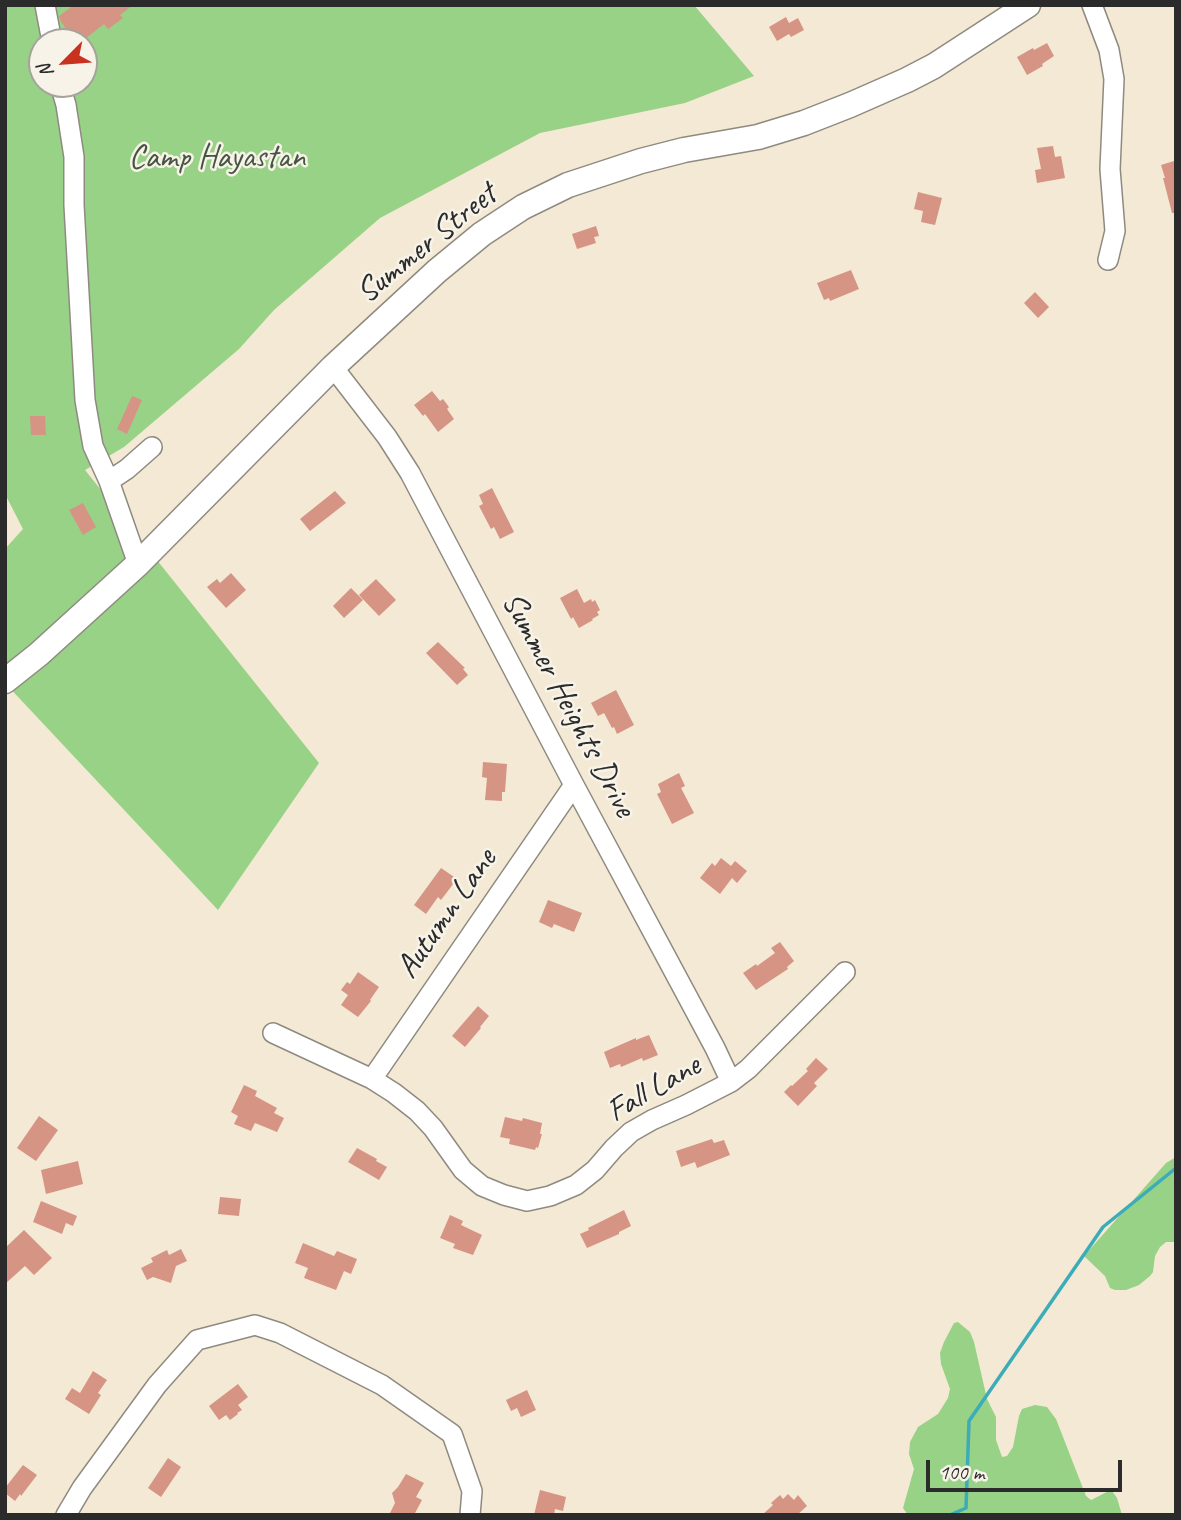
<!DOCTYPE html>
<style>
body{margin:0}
#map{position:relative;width:1181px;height:1520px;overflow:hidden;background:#f3e9d4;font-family:Caveat,sans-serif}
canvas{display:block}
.frame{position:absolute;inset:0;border:7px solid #2b2b2b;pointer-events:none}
.north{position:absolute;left:28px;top:28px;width:70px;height:70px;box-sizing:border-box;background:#f7f3e8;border:2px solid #a5a39c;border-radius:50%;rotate:245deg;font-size:19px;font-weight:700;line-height:28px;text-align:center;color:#2b2b2b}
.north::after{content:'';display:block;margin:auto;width:24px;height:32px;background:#c8321e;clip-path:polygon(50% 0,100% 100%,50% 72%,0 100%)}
.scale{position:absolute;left:926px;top:1460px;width:196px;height:32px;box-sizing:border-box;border:4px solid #2b2b2b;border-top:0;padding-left:9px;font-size:21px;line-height:24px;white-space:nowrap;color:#2b2b2b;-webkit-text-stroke:5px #f7f3e8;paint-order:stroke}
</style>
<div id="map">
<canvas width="1181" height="1520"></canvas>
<div class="frame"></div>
<div class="north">N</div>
<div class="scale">100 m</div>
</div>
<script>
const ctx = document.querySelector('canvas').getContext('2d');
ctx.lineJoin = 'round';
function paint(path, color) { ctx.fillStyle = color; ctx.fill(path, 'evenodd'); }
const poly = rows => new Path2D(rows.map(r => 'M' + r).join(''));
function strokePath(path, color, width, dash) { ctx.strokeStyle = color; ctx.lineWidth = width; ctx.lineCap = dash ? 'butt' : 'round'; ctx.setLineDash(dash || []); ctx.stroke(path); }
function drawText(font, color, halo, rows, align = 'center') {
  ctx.font = font + ' Caveat,sans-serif'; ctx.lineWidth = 5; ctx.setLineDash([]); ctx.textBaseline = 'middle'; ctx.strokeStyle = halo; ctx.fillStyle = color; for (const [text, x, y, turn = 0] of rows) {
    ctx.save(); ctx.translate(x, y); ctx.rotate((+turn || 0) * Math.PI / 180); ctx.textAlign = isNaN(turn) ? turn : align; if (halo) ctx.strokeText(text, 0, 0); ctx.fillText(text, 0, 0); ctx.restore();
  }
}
const green = poly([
 [5,5,694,5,754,76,685,103,540,133,380,218,274,310,239,349,124,447,85,470,319,763,218,910,5,683,5,549,23,529,5,494],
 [42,42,84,42,84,84,42,84],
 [1176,1157,1176,1242,1166,1242,1160,1247,1155,1256,1153,1272,1150,1276,1139,1285,1126,1290,1115,1290,1110,1288,1105,1276,1084,1256,1166,1163],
 [958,1322,970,1332,974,1342,987,1399,996,1417,996,1440,1002,1457,1007,1456,1013,1447,1019,1416,1022,1409,1035,1405,1047,1407,1056,1419,1086,1496,1091,1500,1107,1492,1112,1491,1117,1498,1122,1515,908,1515,903,1508,914,1469,909,1454,910,1442,918,1427,938,1414,948,1398,950,1389,941,1364,940,1353,944,1342,954,1323]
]);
const stream = poly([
 [950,1515,966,1508,969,1421,1103,1227,1176,1168]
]);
const building = poly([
 [74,5,133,5,120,15,123,18,108,29,104,24,81,42,76,42,61,22,59,16],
 [786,17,789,23,798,18,804,30,791,37,789,34,777,41,769,27],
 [1047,43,1054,56,1042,64,1043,66,1027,75,1017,57,1033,48,1034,50],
 [1053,146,1055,157,1061,156,1065,178,1037,183,1035,170,1041,169,1037,148],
 [1174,161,1176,169,1176,213,1172,213,1163,178,1165,178,1161,165],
 [918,192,942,198,935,225,921,222,923,211,914,209],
 [596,226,599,236,594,237,596,243,577,249,572,234],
 [851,270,859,289,830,301,829,298,824,300,817,283],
 [1035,292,1049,307,1038,318,1024,303],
 [432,391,440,401,443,399,449,407,447,409,454,419,438,432,425,414,423,416,414,405],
 [132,396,142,400,127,434,117,429],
 [30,416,45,416,46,435,31,435],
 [492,488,514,532,500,539,494,527,491,529,479,506,483,504,479,495],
 [335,491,346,503,310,531,300,519],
 [83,503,96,527,83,535,69,510],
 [231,573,246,590,226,608,207,587,217,579,220,583],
 [376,579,396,600,379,616,359,595],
 [351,588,363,600,344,618,333,606],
 [577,589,584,603,591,599,592,602,595,600,600,610,597,612,599,615,592,619,593,620,579,628,573,617,571,619,560,598],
 [438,642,465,668,463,669,468,675,457,685,426,653],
 [616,690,634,725,617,734,614,727,612,728,604,713,598,716,591,703],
 [483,762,507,764,505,792,502,792,502,801,485,800,487,778,482,777],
 [679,773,685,786,681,788,694,813,672,824,657,794,661,792,658,784],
 [721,858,731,866,735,861,747,871,737,883,732,878,720,894,700,878,712,863,715,866],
 [441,868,457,879,441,900,438,897,426,914,414,905],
 [548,900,582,913,574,932,554,924,552,928,539,922],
 [780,942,794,961,787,967,788,969,756,990,743,973,756,964,757,966,775,953,771,948],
 [358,972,379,987,370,1000,371,1001,358,1017,341,1005,348,995,341,990,347,982,350,984],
 [478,1006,489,1016,480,1027,481,1028,465,1047,452,1036],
 [649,1035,658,1055,643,1061,642,1058,621,1067,620,1064,610,1068,604,1052,636,1038,636,1040],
 [816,1058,828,1069,814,1083,817,1086,798,1106,784,1092,791,1085,792,1086,808,1071,806,1069],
 [244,1085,257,1091,255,1096,277,1108,274,1113,284,1118,277,1132,255,1123,251,1131,234,1124,238,1116,231,1112],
 [39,1116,58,1130,36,1161,17,1148],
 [505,1117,522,1121,523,1118,542,1123,540,1134,542,1134,538,1148,536,1147,535,1150,509,1144,510,1139,500,1137],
 [712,1139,714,1143,724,1140,730,1155,697,1168,695,1162,681,1167,676,1151],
 [357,1148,377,1159,376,1161,387,1167,379,1180,348,1162],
 [78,1161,83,1184,46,1194,41,1170],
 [220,1197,241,1199,239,1216,218,1214],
 [41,1201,77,1216,73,1226,66,1223,62,1234,33,1222],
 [624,1210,631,1226,619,1232,619,1234,587,1248,580,1234,589,1230,588,1228],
 [450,1215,463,1221,461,1225,482,1235,473,1255,453,1248,455,1244,440,1238],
 [24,1230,52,1258,34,1275,25,1266,5,1284,5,1248],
 [303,1243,334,1256,337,1251,357,1259,351,1274,344,1271,336,1290,304,1278,308,1268,295,1263],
 [181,1249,187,1261,176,1266,171,1283,153,1277,147,1280,141,1268,153,1262,151,1258,167,1250,169,1255],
 [93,1371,107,1380,98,1393,101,1395,89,1414,65,1399,72,1388,80,1393],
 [238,1384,248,1397,238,1405,242,1410,237,1413,238,1414,230,1420,226,1415,219,1420,209,1406],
 [527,1390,536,1410,521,1417,517,1408,511,1411,506,1400],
 [168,1458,181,1467,161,1497,148,1488],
 [23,1465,37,1475,21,1496,20,1494,15,1501,5,1493,5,1488],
 [406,1474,424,1483,416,1497,422,1500,414,1515,389,1515,395,1503,392,1493,398,1487],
 [540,1490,566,1497,563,1511,555,1509,554,1515,534,1515],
 [788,1494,794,1500,798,1495,807,1506,797,1515,762,1515,773,1505,771,1503,780,1495,783,1499]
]);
const minor = poly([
 [45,5,52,42],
 [1092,5,1109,50,1114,79,1110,169,1115,231,1108,260],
 [60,84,66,105,74,157,74,205,85,400,93,446,109,481,138,564],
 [333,367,387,437,410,473,574,785,715,1048,731,1082],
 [109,481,127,469,152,447],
 [273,1033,372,1079,394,1093,417,1111,433,1128,463,1170,482,1186,504,1195,527,1201,550,1196,576,1185,595,1170,614,1148,631,1132,652,1120,686,1105,731,1082,748,1069,845,972],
 [372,1079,574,785],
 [66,1515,82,1488,157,1385,197,1340,255,1325,280,1333,382,1385,452,1434,472,1491,470,1515]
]);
const major = poly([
 [5,681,39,654,138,564,333,367,437,271,482,234,523,207,568,185,641,161,684,150,758,137,804,123,850,105,907,80,934,66,1028,5]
]);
const parkNames = [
 ["Camp Hayastan",217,158]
];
const streetNames = [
 ["Summer Street",427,244,-39],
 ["Summer Heights Drive",568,705,62],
 ["Autumn Lane",447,914,-55],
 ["Fall Lane",654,1089,-30]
];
paint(green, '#97d286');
strokePath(stream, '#3cacb9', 3.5);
paint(building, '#d69485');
strokePath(minor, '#8f8a80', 22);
strokePath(major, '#8f8a80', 27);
strokePath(minor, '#fff', 19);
strokePath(major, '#fff', 24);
drawText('33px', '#465542', '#f7f3e8', parkNames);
drawText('33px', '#2b2b2b', '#f7f3e8', streetNames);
</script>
